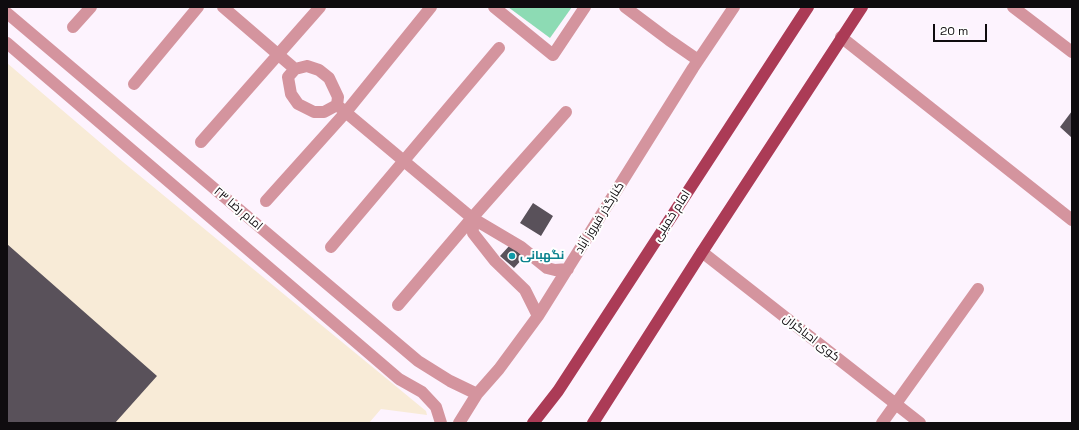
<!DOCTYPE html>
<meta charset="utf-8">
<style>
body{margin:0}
#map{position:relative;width:1079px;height:430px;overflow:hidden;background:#fdf3fe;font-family:"Space Grotesk",sans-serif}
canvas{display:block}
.frame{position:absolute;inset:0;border:8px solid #0f0c0f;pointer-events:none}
.scale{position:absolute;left:933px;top:24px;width:54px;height:18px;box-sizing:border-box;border:2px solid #0f0c0f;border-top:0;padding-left:5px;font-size:12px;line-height:14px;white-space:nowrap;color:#0f0c0f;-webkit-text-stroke:3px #fff;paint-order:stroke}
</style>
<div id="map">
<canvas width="1079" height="430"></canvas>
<div class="frame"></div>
<div class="scale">20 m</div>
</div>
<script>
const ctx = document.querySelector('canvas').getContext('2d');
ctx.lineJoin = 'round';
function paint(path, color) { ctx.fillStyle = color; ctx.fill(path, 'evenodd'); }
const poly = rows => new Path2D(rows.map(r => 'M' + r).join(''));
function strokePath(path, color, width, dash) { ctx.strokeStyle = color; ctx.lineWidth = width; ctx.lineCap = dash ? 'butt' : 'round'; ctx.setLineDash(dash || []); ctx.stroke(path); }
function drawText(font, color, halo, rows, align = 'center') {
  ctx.font = font + ' "Space Grotesk",Cairo,sans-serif'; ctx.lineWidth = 4; ctx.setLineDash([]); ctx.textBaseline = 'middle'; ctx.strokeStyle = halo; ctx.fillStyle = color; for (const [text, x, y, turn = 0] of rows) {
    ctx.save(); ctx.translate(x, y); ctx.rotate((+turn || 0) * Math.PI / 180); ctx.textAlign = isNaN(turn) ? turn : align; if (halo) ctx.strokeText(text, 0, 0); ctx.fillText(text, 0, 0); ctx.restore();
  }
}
const industrial = poly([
 [7,63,123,162,426,411,427,415,381,409,369,423,7,423]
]);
const green = poly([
 [508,7,572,7,550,38]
]);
const building = poly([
 [1072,111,1072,138,1060,127],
 [533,203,553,216,541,236,520,223],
 [7,244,157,376,115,423,7,423],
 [510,245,524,257,514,268,500,256]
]);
const minor = poly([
 [223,7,295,69],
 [494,7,553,55,585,7],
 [625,7,669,40,698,60],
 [1013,7,1072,52],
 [7,13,418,361,450,381,477,394],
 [73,27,91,7],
 [841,37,1072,220],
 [7,43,399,379,422,392,436,407,441,423],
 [307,66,319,70,329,78,338,97,337,105,324,112,314,112,298,104,291,94,288,77,295,69,307,66],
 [134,84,198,7],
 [337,105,472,218,521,247,547,268,555,270,568,269],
 [201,142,320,7],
 [266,201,346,112,431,7],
 [472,218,473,233,495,261,525,290,538,316],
 [331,247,499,48],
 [702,252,920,423],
 [398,305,472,218,566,112],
 [459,423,477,394,499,369,538,316,693,68,734,7],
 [882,423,978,289]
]);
const major = poly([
 [533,423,558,391,808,7],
 [593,423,702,252,862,7]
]);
const markers = [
 [512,256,4,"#0f9aa8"]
];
const streetNames = [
 ["امام رضا ۲۳",238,209,40],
 ["امام خمینی",672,216,-57],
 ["کنارگذر فیروز آباد",600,218,-58],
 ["کوی احیاگران",811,338,38]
];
const cultureNames = [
 ["نگهبانی",520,256]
];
paint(industrial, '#f8ebd7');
paint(green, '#8ddbb4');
paint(building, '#59515a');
strokePath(minor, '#d4949e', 12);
strokePath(major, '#ab3b56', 12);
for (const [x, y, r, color] of markers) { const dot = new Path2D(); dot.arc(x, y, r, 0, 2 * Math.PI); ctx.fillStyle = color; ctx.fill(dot); strokePath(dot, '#fff', 1.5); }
drawText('12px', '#0f0c0f', '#fff', streetNames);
drawText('bold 12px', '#0d838f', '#fff', cultureNames, 'left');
</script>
